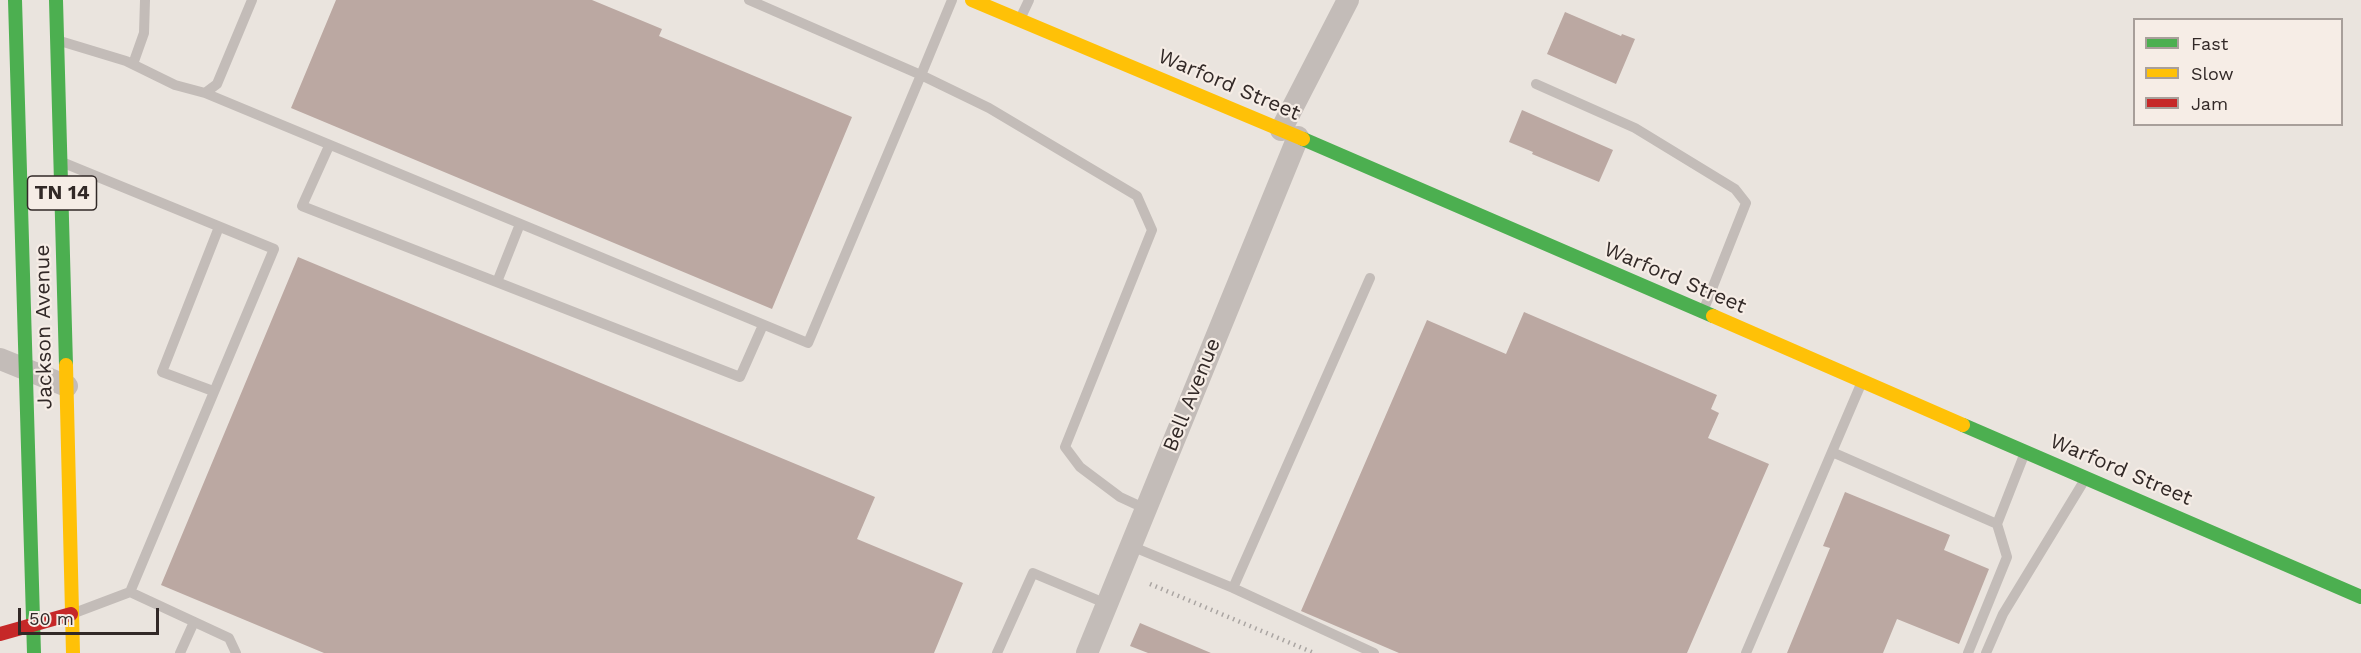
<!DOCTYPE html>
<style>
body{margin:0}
#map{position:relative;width:2361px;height:653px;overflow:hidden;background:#eae4de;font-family:"Work Sans",sans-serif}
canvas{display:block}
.legend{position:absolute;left:2133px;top:18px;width:210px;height:108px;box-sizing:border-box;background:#f6ede6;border:2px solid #a89f9a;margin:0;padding:8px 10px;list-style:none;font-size:18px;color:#322927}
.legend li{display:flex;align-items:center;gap:12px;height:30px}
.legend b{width:30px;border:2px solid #a89f9a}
.scale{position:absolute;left:18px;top:608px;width:141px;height:27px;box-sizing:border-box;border:3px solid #322927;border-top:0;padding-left:8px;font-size:18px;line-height:21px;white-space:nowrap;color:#322927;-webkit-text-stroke:4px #f6ede6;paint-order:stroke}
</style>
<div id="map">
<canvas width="2361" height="653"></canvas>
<ul class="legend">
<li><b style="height:8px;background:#4caf50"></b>Fast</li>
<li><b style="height:8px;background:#ffc107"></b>Slow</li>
<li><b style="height:8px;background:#c62828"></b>Jam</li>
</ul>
<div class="scale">50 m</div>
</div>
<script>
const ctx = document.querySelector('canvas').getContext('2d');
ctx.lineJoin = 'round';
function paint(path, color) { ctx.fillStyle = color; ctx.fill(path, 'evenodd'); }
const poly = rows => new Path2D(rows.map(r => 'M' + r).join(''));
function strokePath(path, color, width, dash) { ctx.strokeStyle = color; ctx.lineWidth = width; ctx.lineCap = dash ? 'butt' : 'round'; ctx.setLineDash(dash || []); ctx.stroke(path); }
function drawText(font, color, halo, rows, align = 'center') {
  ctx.font = font + ' "Work Sans",sans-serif'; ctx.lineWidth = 4.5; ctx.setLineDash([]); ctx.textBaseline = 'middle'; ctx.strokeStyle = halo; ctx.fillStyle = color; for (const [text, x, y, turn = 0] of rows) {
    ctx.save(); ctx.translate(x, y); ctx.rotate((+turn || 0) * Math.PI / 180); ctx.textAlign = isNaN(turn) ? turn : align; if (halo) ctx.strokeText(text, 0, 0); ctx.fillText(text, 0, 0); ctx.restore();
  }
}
const building = poly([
 [336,0,592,0,662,29,659,36,852,117,772,309,291,108],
 [1565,12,1621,36,1622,34,1635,39,1616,84,1547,54],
 [1522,110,1613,150,1599,182,1532,154,1533,152,1509,142],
 [298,257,875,497,857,539,963,583,934,653,324,653,161,585],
 [1524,312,1717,395,1711,409,1719,413,1708,438,1769,464,1687,653,1399,653,1301,611,1427,320,1506,354],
 [1845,492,1950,535,1944,550,1989,569,1959,644,1897,619,1883,653,1787,653,1830,548,1823,546],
 [1140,623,1211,653,1148,653,1130,646]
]);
const lane = poly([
 [952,0,921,75,989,108,1137,196,1152,230,1065,447,1080,467,1120,497,1146,509],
 [1021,17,1029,0],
 [60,41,126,61,175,85,205,93,217,84,252,0],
 [133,64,144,33,145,0],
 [1536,84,1635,128,1735,189,1746,203,1704,309],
 [205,93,808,343,921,75,749,0],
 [329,146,302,206,740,377,763,325],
 [64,163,274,249,130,592],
 [497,282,520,224],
 [213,391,162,372,219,227],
 [1832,452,1997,524],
 [1131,546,1233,588,1370,278],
 [1233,588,1374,653],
 [77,612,130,592,229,638,236,653],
 [180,653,194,622],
 [997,653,1033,573,1107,604],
 [1746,653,1861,384],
 [1968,653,2007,557,1997,524,2024,455],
 [1986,653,2003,614,2084,481]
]);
const street = poly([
 [1281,130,1348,0],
 [0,359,67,386],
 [1087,653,1298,137]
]);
const fast = poly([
 [15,0,34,653],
 [56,0,66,365],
 [1303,139,1713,316],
 [1963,425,2361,597]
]);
const slow = poly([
 [972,0,1303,139],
 [1713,316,1963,425],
 [66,365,73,653]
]);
const jam = poly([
 [0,634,71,614]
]);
const rail = poly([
 [1150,584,1314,653]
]);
const shields = [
 [62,193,69]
];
const shieldNames = [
 ["TN 14",62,193]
];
const streetNames = [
 ["Warford Street",1229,85,23],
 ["Warford Street",1675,278,23],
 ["Jackson Avenue",44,327,-91],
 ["Bell Avenue",1192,395,-68],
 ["Warford Street",2121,470,23]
];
paint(building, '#bba8a2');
strokePath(lane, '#c3bcb8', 10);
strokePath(street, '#c3bcb8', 22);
strokePath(fast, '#4caf50', 14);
strokePath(slow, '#ffc107', 14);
strokePath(jam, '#c62828', 14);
strokePath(rail, '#aaa5a2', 4.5, [1.5, 4.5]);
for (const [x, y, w] of shields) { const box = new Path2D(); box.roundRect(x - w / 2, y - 17, w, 34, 4.5); ctx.fillStyle = '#f6ede6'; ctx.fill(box); strokePath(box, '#322927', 1.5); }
drawText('bold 20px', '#322927', null, shieldNames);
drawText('21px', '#322927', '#f6ede6', streetNames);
</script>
